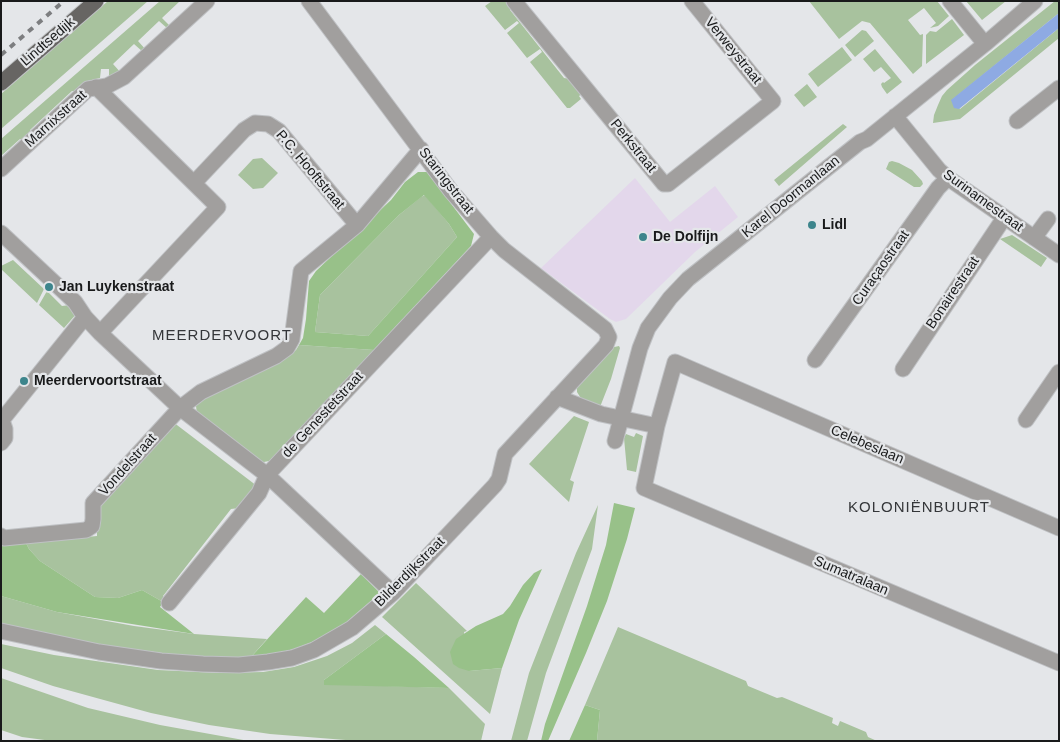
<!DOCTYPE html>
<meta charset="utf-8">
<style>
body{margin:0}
#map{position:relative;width:1060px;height:742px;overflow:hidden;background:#e4e6e9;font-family:Arial,sans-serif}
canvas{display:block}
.frame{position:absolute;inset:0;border:2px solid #191a1b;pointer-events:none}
</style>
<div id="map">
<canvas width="1060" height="742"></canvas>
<div class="frame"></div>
</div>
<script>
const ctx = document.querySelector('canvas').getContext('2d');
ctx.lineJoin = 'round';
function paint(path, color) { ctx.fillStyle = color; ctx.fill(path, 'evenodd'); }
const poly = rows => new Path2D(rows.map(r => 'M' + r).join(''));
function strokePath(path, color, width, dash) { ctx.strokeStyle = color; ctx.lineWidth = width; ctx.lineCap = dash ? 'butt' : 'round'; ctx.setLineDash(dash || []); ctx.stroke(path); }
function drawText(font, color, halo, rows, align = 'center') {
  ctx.font = font + ' Arial,sans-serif'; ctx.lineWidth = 4.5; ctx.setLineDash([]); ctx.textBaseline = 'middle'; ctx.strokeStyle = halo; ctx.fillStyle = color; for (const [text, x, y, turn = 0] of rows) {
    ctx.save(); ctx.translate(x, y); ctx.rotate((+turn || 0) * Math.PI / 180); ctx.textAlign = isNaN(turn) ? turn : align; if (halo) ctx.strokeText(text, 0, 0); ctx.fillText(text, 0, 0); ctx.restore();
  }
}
const education = poly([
 [635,178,670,222,715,186,738,217,695,252,626,319,616,322,610,319,541,268]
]);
const green = poly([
 [108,1,148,1,1,129,1,94],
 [160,1,180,1,162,18,171,27,168,29,159,21,138,41,146,50,143,52,134,44,113,64,122,74,109,78,109,69,101,69,100,78,84,82,75,91,72,91,30,130,30,137,27,140,20,139,1,156,1,139],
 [492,1,507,1,510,5,510,10,564,78,570,79,582,94,579,96,581,99,570,108,567,108,530,62,542,52,540,49,527,58,507,33,519,23,517,21,505,30,485,6],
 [809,1,937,1,949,16,938,26,930,28,936,23,924,8,908,20,920,35,923,34,922,66,913,74,870,23,862,21,839,39],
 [966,1,1006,1,982,20],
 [1055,1,1059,1,1059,13,952,100,960,109,1059,28,1059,38,960,119,933,123,934,115,938,105,942,96,947,90,975,65],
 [952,19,964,35,926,64,926,35,930,31,936,32],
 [862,30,866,31,874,41,855,57,845,45],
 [842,47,852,60,818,87,808,74],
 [875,49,902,82,887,94,882,87,881,84,883,82,884,83,891,78,881,67,874,72,863,59],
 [807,84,817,97,804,107,794,95],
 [843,124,847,127,779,186,774,180],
 [262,158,278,173,263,188,253,189,238,175,253,159],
 [892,161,899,163,912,170,922,181,923,184,920,187,914,187,886,169,889,162],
 [425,195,449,224,457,237,368,336,315,332,320,295,399,215,421,197],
 [1012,235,1047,258,1041,267,1000,239],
 [13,260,44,289,37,303,1,269,1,266],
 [47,291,62,306,70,305,77,313,64,328,39,305],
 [299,345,374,350,283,448,269,461,259,463,197,414,196,406,198,402,283,360,296,350],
 [619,346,620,348,611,379,600,407,582,400,577,392,577,386,607,355,610,348],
 [574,416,589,422,570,480,574,482,569,502,529,464],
 [173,422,257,486,239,508,231,509,163,596,163,602,142,590,118,598,95,597,40,561,29,549,26,543,97,536,97,507],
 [636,433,643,436,636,472,627,470,624,438,626,434,634,437],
 [598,505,592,549,546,673,527,741,511,741,529,673,576,553],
 [416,583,467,631,464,632,469,671,502,668,490,714,382,617],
 [1,596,57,612,134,626,194,634,267,639,251,657,235,658,202,658,106,646,1,627],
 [375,625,386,634,324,680,324,684,449,688,485,724,481,741,358,741,270,734,209,725,151,713,53,686,1,668,1,644,54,655,158,670,219,673,263,672,294,667,327,656,352,643],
 [618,627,746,681,748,686,777,698,782,697,833,718,832,723,838,726,840,721,866,732,868,737,877,741,597,741,600,710,585,705],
 [1,678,88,708,160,725,249,741,52,741,22,737,1,730]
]);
const forest = poly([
 [418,172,427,172,474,234,471,246,374,350,299,345,303,338,306,319,309,281,316,271,391,200,405,182],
 [424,195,449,224,457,237,368,336,315,332,320,295,399,215],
 [614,503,635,508,627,539,607,601,586,653,548,741,541,741,545,724,587,606,606,545],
 [26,543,29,549,40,561,95,597,118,598,142,590,163,602,160,607,194,634,57,612,1,596,1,545],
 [542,569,519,620,502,668,469,671,459,668,453,664,450,652,456,639,476,626,503,614,510,606,523,585,534,573],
 [361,574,380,593,340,628,320,639,294,649,265,656,251,657,306,597,324,613],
 [386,634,414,657,449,688,324,685,324,680],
 [585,705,600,710,597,741,569,741]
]);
const water = poly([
 [1059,13,1059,28,959,109,954,108,951,100]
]);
const minor = poly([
 [514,1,664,184,668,184,773,101,692,1],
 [950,1,985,44],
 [96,87,218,207,100,333],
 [895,116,939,170,948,178,1059,255],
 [1017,121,1059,88],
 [1,169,88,89,107,86,124,77,207,1],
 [194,183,244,130,255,123,268,124,279,131,357,225],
 [1,233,75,302,85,317,100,333,180,408,267,475,393,593],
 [1034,238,1048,219],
 [815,360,938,188,948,178],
 [903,369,1004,218],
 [557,397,601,414,657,426],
 [1026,420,1059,372],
 [615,441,640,348,648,328,670,298,688,279,860,142,867,139,985,44,1035,1],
 [1,443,5,438,5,429,2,420,85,317],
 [1059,528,675,362,657,426,644,488,1059,663],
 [1,536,4,538,86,530,92,526,93,519,93,503,180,408,201,392,276,356,287,348,292,339,301,271,357,225,421,149],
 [169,603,259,493,267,475,491,237],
 [1,631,99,652,161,661,203,664,239,665,268,662,292,658,314,650,352,628,393,593,495,485,499,479,505,454,606,345,609,337,605,329,504,250,491,237,451,191,309,1]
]);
const major = poly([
 [1,83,96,1]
]);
const rail = poly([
 [1,55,64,1]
]);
const markers = [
 [812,225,5,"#3d858c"],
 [643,237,5,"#3d858c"],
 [49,287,5,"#3d858c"],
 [24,381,5,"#3d858c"]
];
const streetNames = [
 ["Lindtsedijk",48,42,-41],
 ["Verweystraat",733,51,51],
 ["Marnixstraat",56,119,-42],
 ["Perkstraat",633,146,51],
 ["P.C. Hooftstraat",310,170,50],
 ["Staringstraat",446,181,52],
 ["Karel Doormanlaan",791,197,-39],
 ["Surinamestraat",983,201,36],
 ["Curaçaostraat",881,268,-55],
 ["Bonairestraat",953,293,-56],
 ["de Genestetstraat",323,415,-47],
 ["Celebeslaan",867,445,23],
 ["Vondelstraat",128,465,-48],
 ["Bilderdijkstraat",410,572,-45],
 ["Sumatralaan",851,576,23]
];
const poiNames = [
 ["Lidl",822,225],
 ["De Dolfijn",653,237],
 ["Jan Luykenstraat",59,287],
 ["Meerdervoortstraat",34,381]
];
const neighbourhoodNames = [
 ["MEERDERVOORT",222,336],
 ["KOLONIËNBUURT",919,508]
];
paint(education, '#e3d7eb');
paint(green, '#a8c29e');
paint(forest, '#98c189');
paint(water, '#8eaae3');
strokePath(minor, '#bfc1c4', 17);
strokePath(major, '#bfc1c4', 17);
strokePath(minor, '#a19f9e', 15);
strokePath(major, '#676563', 15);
strokePath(rail, '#7d7e80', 4, [6, 6]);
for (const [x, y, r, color] of markers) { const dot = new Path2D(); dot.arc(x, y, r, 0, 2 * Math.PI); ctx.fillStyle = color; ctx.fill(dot); strokePath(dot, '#e4e6e9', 2); }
drawText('14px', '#191a1b', '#e4e6e9', streetNames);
drawText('bold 14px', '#191a1b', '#e4e6e9', poiNames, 'left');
ctx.letterSpacing = '1px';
drawText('15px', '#343639', '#e4e6e9', neighbourhoodNames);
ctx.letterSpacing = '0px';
</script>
